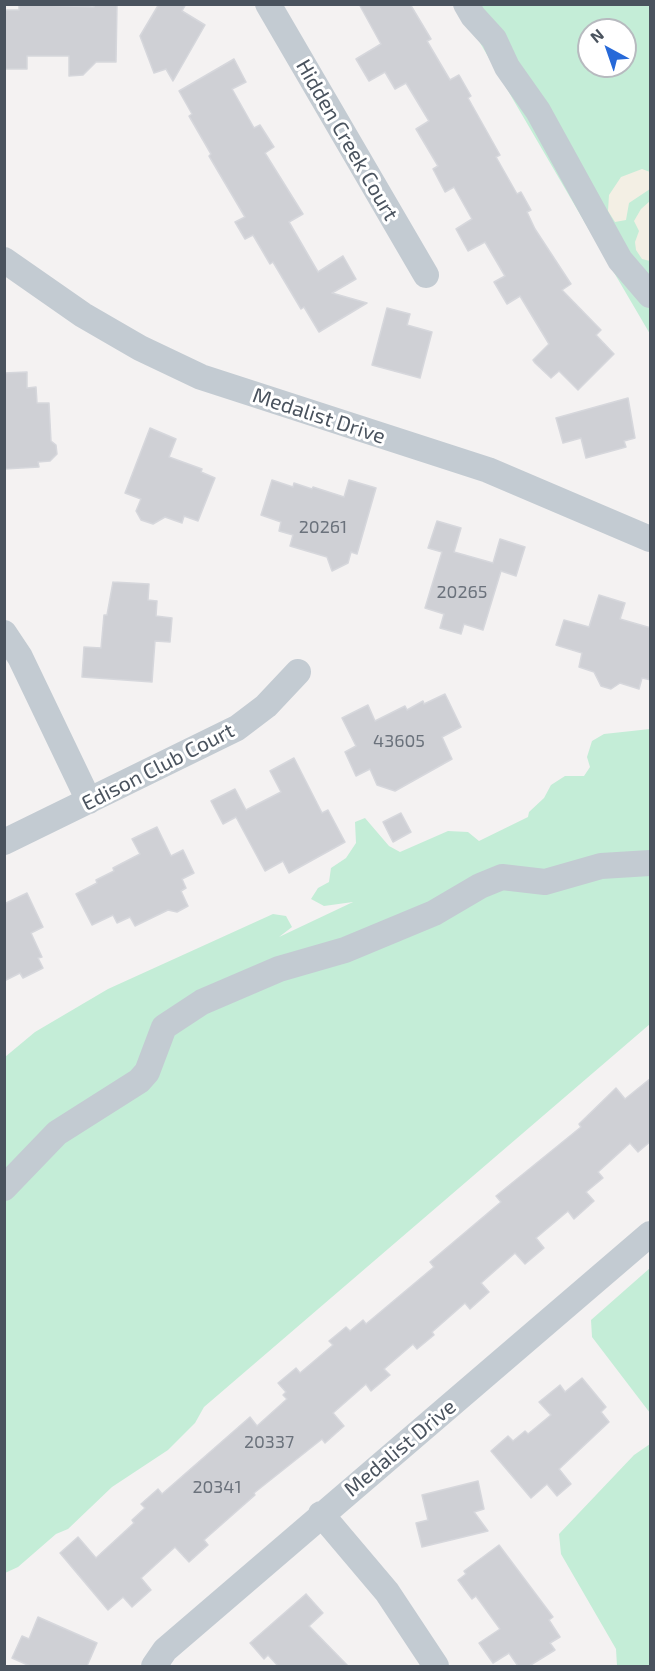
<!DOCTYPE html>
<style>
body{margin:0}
#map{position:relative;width:655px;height:1671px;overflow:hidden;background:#f4f2f2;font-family:"Exo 2",sans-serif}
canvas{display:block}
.frame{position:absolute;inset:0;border:6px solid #4a535e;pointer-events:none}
.north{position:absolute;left:577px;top:18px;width:60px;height:60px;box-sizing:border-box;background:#fff;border:2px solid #b7babf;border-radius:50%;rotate:320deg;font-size:16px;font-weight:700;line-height:24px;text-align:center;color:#4a535e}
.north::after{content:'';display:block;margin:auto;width:21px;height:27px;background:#2769d8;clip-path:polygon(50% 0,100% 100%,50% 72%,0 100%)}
</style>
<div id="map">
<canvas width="655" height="1671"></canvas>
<div class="frame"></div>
<div class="north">N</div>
</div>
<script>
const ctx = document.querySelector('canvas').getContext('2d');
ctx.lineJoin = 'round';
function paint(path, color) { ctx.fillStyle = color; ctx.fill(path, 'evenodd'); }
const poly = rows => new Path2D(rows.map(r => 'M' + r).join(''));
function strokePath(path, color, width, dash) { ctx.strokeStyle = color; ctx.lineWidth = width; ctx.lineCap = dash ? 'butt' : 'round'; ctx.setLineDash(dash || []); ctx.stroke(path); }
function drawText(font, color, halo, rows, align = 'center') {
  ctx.font = font + ' "Exo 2",sans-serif'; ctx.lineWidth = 6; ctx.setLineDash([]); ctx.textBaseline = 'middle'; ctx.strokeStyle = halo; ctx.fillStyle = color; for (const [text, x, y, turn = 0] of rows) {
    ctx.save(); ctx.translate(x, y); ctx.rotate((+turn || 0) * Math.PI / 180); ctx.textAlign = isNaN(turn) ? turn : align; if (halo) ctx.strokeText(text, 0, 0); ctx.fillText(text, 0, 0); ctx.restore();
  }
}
const green = poly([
 [458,5,650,5,650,334,616,276],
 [589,30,625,30,625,66,589,66],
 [650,729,650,1024,204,1407,195,1423,168,1450,112,1487,68,1529,56,1534,18,1567,5,1573,5,1057,35,1032,108,989,273,914,286,916,292,927,279,937,353,902,324,906,311,899,318,888,329,882,331,868,346,858,356,843,355,822,365,818,389,846,400,852,448,831,468,832,479,841,528,817,529,812,544,798,551,785,565,776,584,776,590,767,587,757,592,741,604,734],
 [650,1268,650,1413,592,1337,591,1320],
 [650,1444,650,1666,617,1666,616,1649,561,1554,559,1534,634,1455]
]);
const sand = poly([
 [642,169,650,172,650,189,629,203,626,220,615,222,608,211,609,195,621,177],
 [650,201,650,261,642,259,636,250,635,242,639,231,634,221,641,209]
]);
const building = poly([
 [19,4,94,7,94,4,117,4,116,62,96,62,83,75,69,76,69,56,27,56,27,69,4,69,4,10,19,10,19,4],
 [159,4,186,4,182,11,205,25,173,81,166,69,154,73,140,36,159,4],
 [359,4,410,4,431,39,427,41,450,80,459,75,471,96,468,98,500,155,496,157,517,194,521,192,531,210,527,212,535,229,571,284,562,290,601,330,596,335,614,354,578,390,559,371,551,378,535,363,533,360,549,344,520,296,507,304,494,282,505,276,485,242,468,251,456,229,472,219,454,187,445,192,433,169,438,166,416,129,429,121,406,83,395,89,385,72,369,81,356,59,381,44,359,4],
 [234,59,246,82,232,89,254,128,260,125,274,147,265,153,303,214,289,222,318,272,343,256,356,279,332,293,367,303,319,332,304,307,301,309,273,262,270,264,253,235,245,239,235,222,245,217,209,156,211,154,189,116,192,114,179,91,234,59],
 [387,308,410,314,407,325,432,332,420,378,372,365,387,308],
 [27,372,27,388,36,387,37,403,49,403,51,441,56,445,57,454,50,461,38,462,39,467,4,469,4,373,27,372],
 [628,398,635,438,624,441,626,447,586,458,581,438,563,443,556,418,628,398],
 [150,428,176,439,169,457,202,469,201,472,215,478,198,521,184,516,182,523,165,517,153,524,141,520,136,511,141,499,125,493,150,428],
 [272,480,293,487,294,483,312,489,313,487,344,497,349,480,376,488,357,554,351,552,348,563,332,571,327,557,290,546,293,535,279,531,281,522,261,515,272,480],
 [437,521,461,528,454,552,493,563,500,539,525,547,516,576,501,571,483,630,464,624,461,634,440,628,444,614,425,608,442,552,428,548,437,521],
 [113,582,149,584,148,600,157,601,156,616,172,618,170,642,155,641,152,682,82,677,84,647,101,648,104,615,107,615,113,582],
 [599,595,625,603,620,619,651,628,651,680,642,678,639,689,620,683,611,689,601,686,594,672,579,667,582,653,556,645,564,620,589,627,599,595],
 [445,694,461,727,442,737,452,759,395,791,377,785,370,769,356,776,345,752,356,746,342,718,368,705,375,721,405,706,407,710,423,701,424,704,445,694],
 [294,758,322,813,328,810,345,842,289,873,283,861,265,871,236,817,223,824,211,801,235,789,246,810,281,792,270,771,294,758],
 [401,813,411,832,393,842,383,822,401,813],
 [157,827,171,856,183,850,194,873,182,879,186,888,181,891,188,906,177,912,168,910,135,926,130,917,117,923,113,915,92,925,76,894,97,883,96,880,114,871,113,868,140,854,132,839,157,827],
 [27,893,43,927,31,933,42,957,38,958,43,968,23,978,20,973,4,981,4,904,27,893],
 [651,1078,651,1141,638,1152,630,1143,598,1172,603,1178,586,1192,594,1201,574,1219,568,1211,536,1238,544,1248,525,1264,515,1253,481,1283,489,1292,470,1309,465,1303,432,1332,434,1335,417,1349,413,1344,384,1369,390,1375,371,1391,366,1384,333,1413,344,1426,325,1443,322,1439,254,1493,255,1495,204,1540,208,1545,189,1562,175,1547,141,1578,151,1590,132,1607,123,1597,108,1610,60,1553,78,1537,96,1558,134,1523,132,1520,145,1508,141,1504,158,1489,162,1494,250,1417,257,1426,287,1399,283,1395,286,1392,278,1383,296,1368,300,1373,333,1345,329,1341,346,1327,350,1331,363,1320,366,1324,434,1267,430,1262,501,1202,496,1196,581,1127,579,1124,616,1088,625,1099,651,1078],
 [582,1378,606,1407,601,1412,609,1422,559,1469,571,1484,557,1496,547,1484,531,1498,491,1451,508,1436,513,1441,525,1431,528,1434,551,1415,539,1402,560,1385,565,1392,582,1378],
 [478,1481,484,1509,474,1512,488,1531,422,1547,416,1523,428,1520,422,1495,478,1481],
 [499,1545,553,1617,549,1620,560,1637,550,1643,555,1650,529,1666,518,1666,509,1653,493,1663,479,1643,500,1629,476,1596,472,1599,458,1580,466,1574,464,1571,499,1545],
 [306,1594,323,1613,309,1626,348,1666,278,1666,268,1655,264,1659,250,1643,306,1594],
 [38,1617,97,1643,87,1666,30,1666,12,1658,22,1636,29,1639,38,1617]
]);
const minor = poly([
 [268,4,426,275],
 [466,4,473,16,494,39,507,67,538,111,620,260,650,295],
 [4,260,83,315,140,348,201,377,488,470,650,539],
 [4,633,20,657,89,801],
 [4,842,237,728,266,706,298,672],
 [4,1188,57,1133,139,1081,147,1072,164,1027,202,1002,279,969,345,950,434,913,480,886,502,877,545,882,601,866,650,863],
 [321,1514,387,1592,436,1666],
 [154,1666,165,1650,650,1234]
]);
const numberNames = [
 ["20261",323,527],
 ["20265",462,592],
 ["43605",399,741],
 ["20337",269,1442],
 ["20341",217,1487]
];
const streetNames = [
 ["Hidden Creek Court",347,140,60],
 ["Medalist Drive",319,416,18],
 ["Edison Club Court",158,767,-27],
 ["Medalist Drive",400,1448,-40]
];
paint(green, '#c4edd7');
paint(sand, '#f3efe4');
paint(building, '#cfd0d5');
strokePath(building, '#d6d7dc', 1.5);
strokePath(minor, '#c3cbd2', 26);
drawText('18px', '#6b727c', null, numberNames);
drawText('21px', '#4a535e', '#fff', streetNames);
</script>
